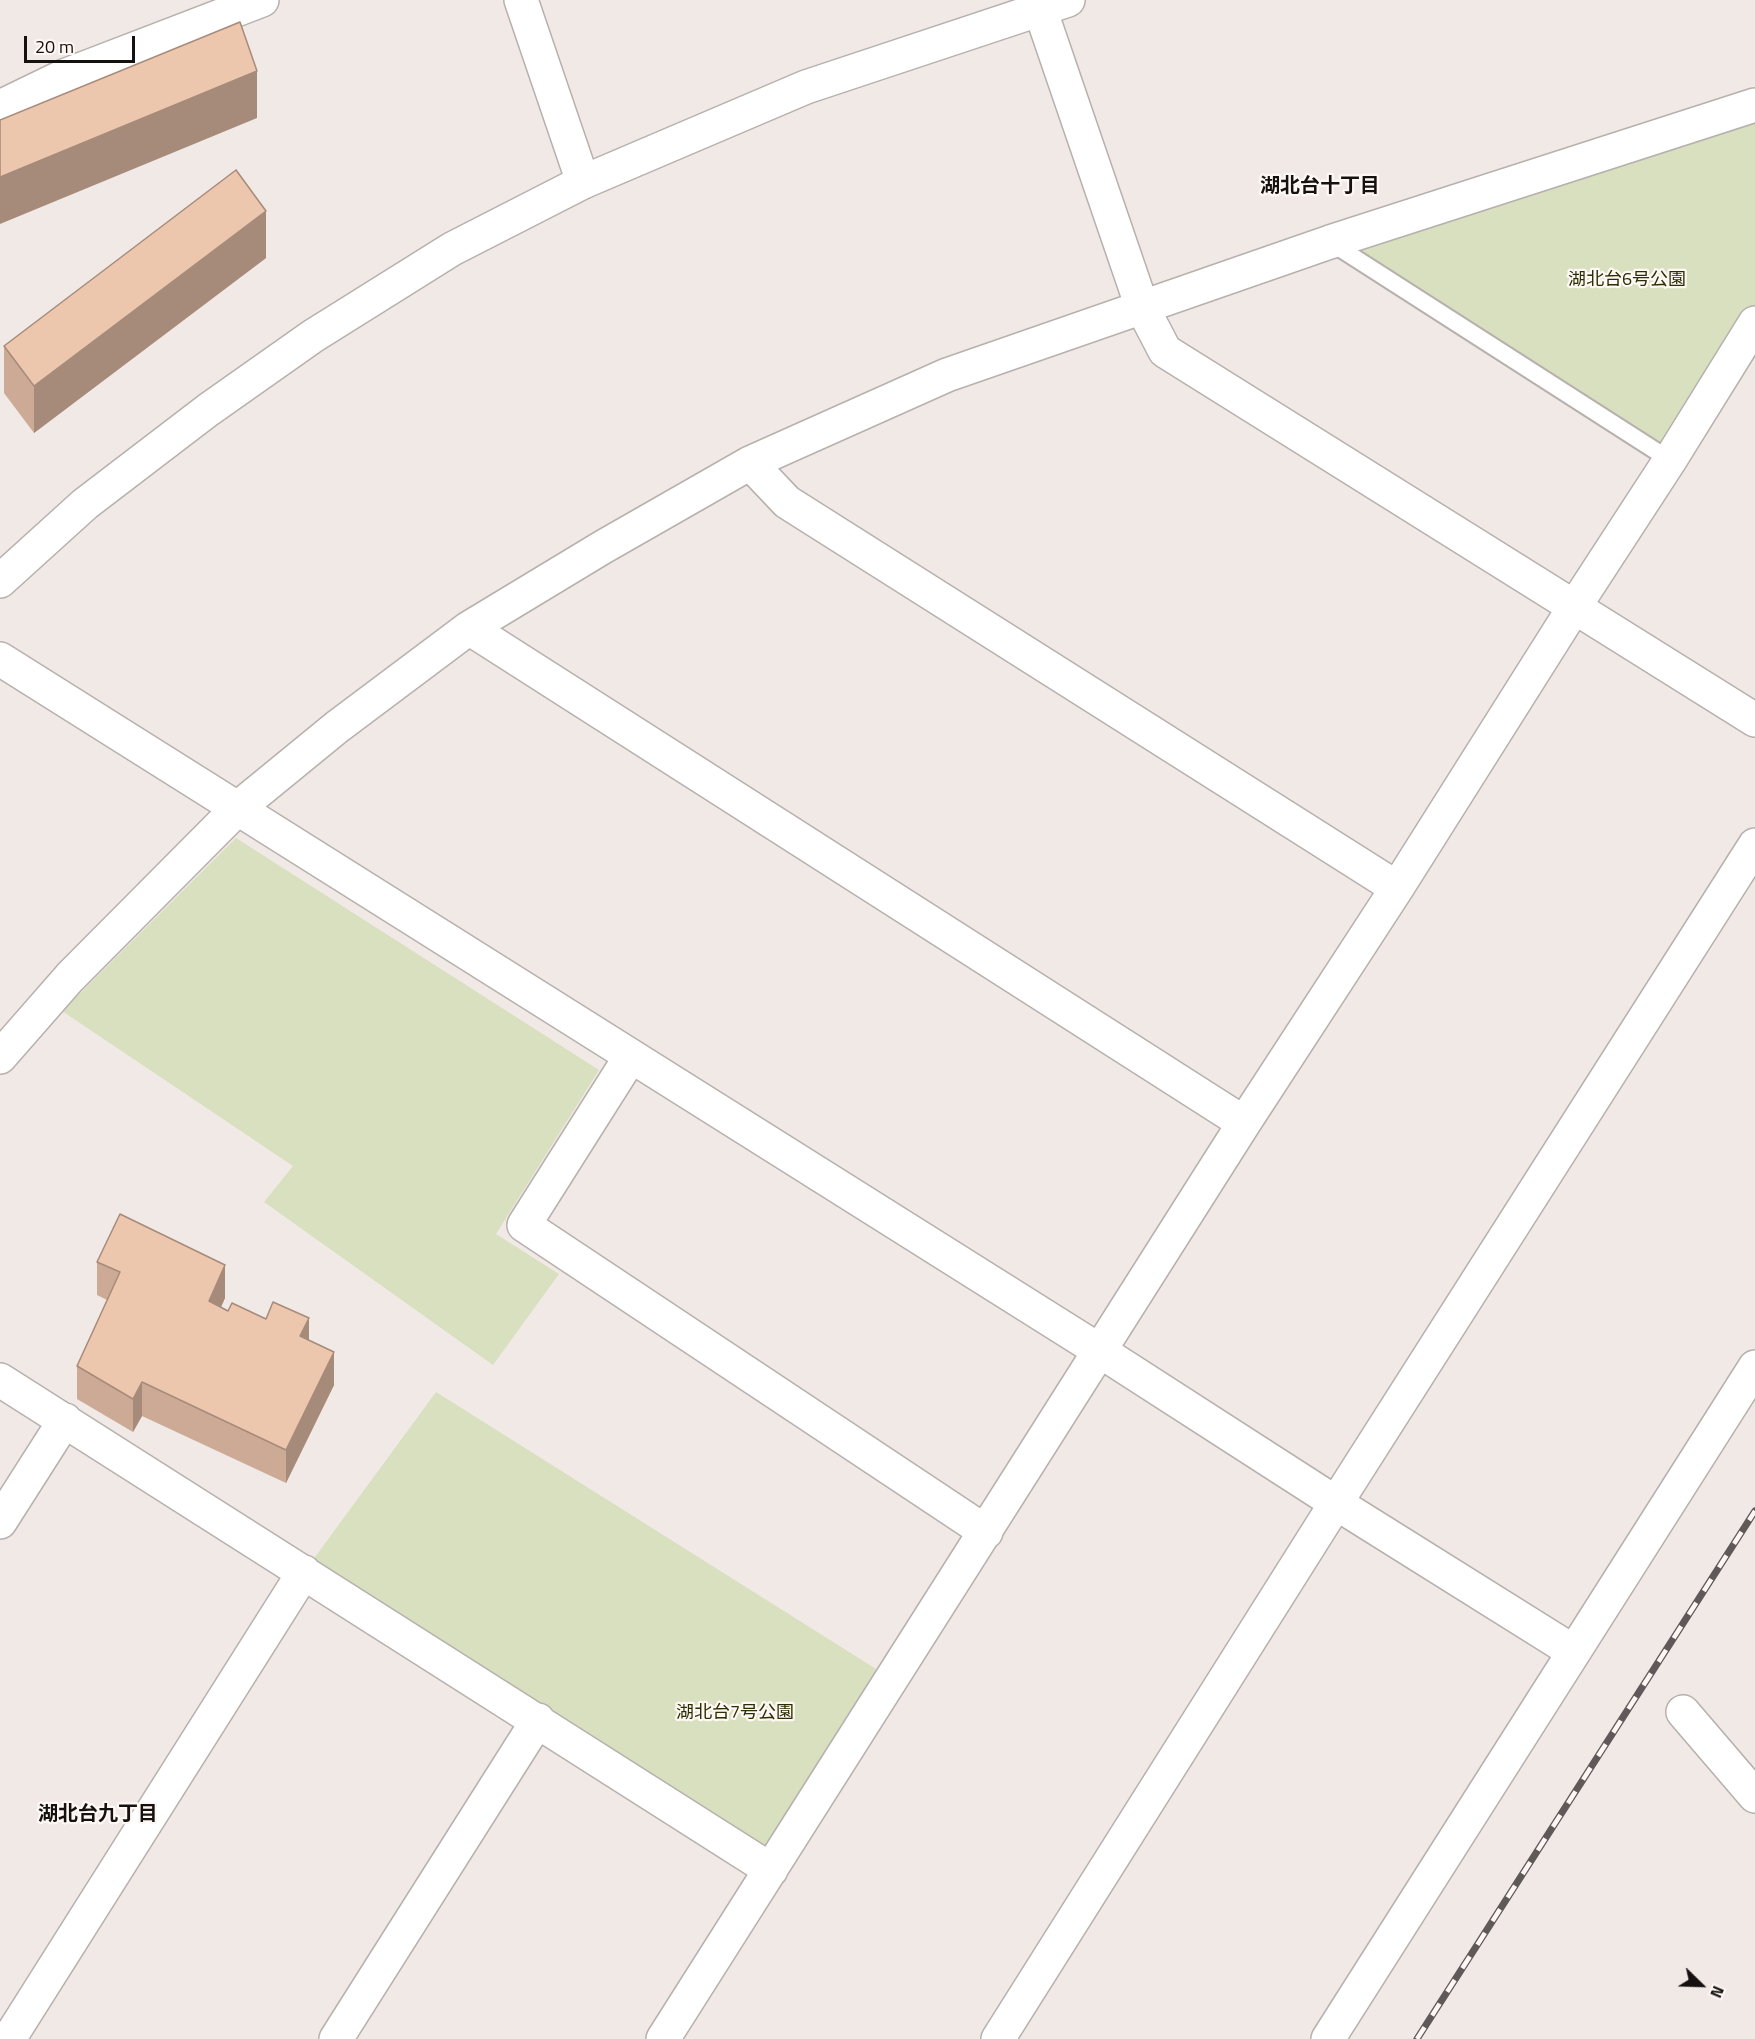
<!DOCTYPE html>
<meta charset="utf-8">
<style>
body{margin:0}
#map{position:relative;width:1755px;height:2039px;overflow:hidden;background:#f1e9e6;font-family:"Titillium Web",sans-serif}
canvas{display:block}
.north{position:absolute;left:1671px;top:1955px;width:60px;height:60px;-webkit-text-stroke:4px #fef7f3;paint-order:stroke;rotate:113deg;font-size:16px;font-weight:700;line-height:24px;text-align:center;color:#141110}
.north::after{content:'';display:block;margin:auto;width:21px;height:27px;background:#141110;clip-path:polygon(50% 0,100% 100%,50% 72%,0 100%)}
.scale{position:absolute;left:24px;top:36px;width:111px;height:27px;box-sizing:border-box;border:3px solid #141110;border-top:0;padding-left:8px;font-size:18px;line-height:21px;white-space:nowrap;color:#141110;-webkit-text-stroke:4px #fef7f3;paint-order:stroke}
</style>
<div id="map">
<canvas width="1755" height="2039"></canvas>
<div class="north">N</div>
<div class="scale">20 m</div>
</div>
<script>
const ctx = document.querySelector('canvas').getContext('2d');
ctx.lineJoin = 'round';
function paint(path, color) { ctx.fillStyle = color; ctx.fill(path, 'evenodd'); }
const poly = rows => new Path2D(rows.map(r => 'M' + r).join(''));
function strokePath(path, color, width, dash) { ctx.strokeStyle = color; ctx.lineWidth = width; ctx.lineCap = dash ? 'butt' : 'round'; ctx.setLineDash(dash || []); ctx.stroke(path); }
function drawText(font, color, halo, rows, align = 'center') {
  ctx.font = font + ' "Titillium Web","Noto Sans JP",sans-serif'; ctx.lineWidth = 4.5; ctx.setLineDash([]); ctx.textBaseline = 'middle'; ctx.strokeStyle = halo; ctx.fillStyle = color; for (const [text, x, y, turn = 0] of rows) {
    ctx.save(); ctx.translate(x, y); ctx.rotate((+turn || 0) * Math.PI / 180); ctx.textAlign = isNaN(turn) ? turn : align; if (halo) ctx.strokeText(text, 0, 0); ctx.fillText(text, 0, 0); ctx.restore();
  }
}
const green = poly([
 [1755,105,1755,323,1670,460,1330,242],
 [236,838,599,1070,496,1234,559,1274,493,1365,264,1202,293,1166,62,1011],
 [436,1392,892,1679,771,1870,304,1572]
]);
const service = poly([
 [1330,242,1670,460]
]);
const minor = poly([
 [521,0,583,182],
 [1040,9,1142,307,1165,351,1755,720],
 [0,107,64,76,262,0],
 [750,463,787,502,1397,888],
 [469,628,1244,1123],
 [0,659,1100,1351,1336,1503,1574,1652],
 [631,1056,524,1225,986,1532],
 [0,1057,70,977,238,808,337,727,469,628,603,547,750,463,947,375,1330,242,1755,105],
 [0,1380,771,1870],
 [0,1522,65,1420],
 [1683,1712,1755,1796],
 [9,2039,304,1572],
 [336,2039,538,1720],
 [663,2039,1244,1123,1397,888,1575,606,1670,460,1755,323],
 [998,2039,1336,1503,1755,845],
 [1328,2039,1755,1367]
]);
const tertiary = poly([
 [0,581,85,504,208,410,313,336,452,249,583,182,806,87,1068,0]
]);
const rail = poly([
 [1417,2039,1755,1511]
]);
const wall = poly([
 [266,258,34,433,4,393,4,346],
 [97,1262,225,1298,221,1307,228,1311,309,1340,334,1385,286,1483,142,1416,133,1432,77,1399,77,1366,107,1300,97,1295]
]);
const shadedWall = poly([
 [257,71,257,118,0,224,0,177],
 [266,211,266,258,34,433,34,386],
 [225,1265,225,1298,209,1334,209,1301],
 [309,1318,309,1351,300,1336],
 [334,1352,334,1385,286,1483,286,1450],
 [142,1382,142,1416,133,1432,133,1399]
]);
const building = poly([
 [240,22,257,71,0,177,0,120,240,22],
 [236,170,266,211,34,386,4,346,236,170],
 [120,1214,225,1265,209,1301,228,1311,232,1303,266,1319,273,1302,309,1318,300,1336,334,1352,286,1450,142,1382,133,1399,77,1366,120,1272,97,1262,120,1214]
]);
const parkNames = [
 ["湖北台6号公園",1627,281],
 ["湖北台7号公園",735,1714]
];
const neighbourhoodNames = [
 ["湖北台十丁目",1320,187],
 ["湖北台九丁目",98,1815]
];
paint(green, '#d8e0bf');
strokePath(service, '#b7b0ad', 20);
strokePath(minor, '#b7b0ad', 36);
strokePath(tertiary, '#b7b0ad', 36);
strokePath(service, '#fff', 16);
strokePath(minor, '#fff', 33);
strokePath(tertiary, '#fff', 33);
strokePath(rail, '#5f5a59', 7);
strokePath(rail, '#fef7f3', 4.5, [14]);
paint(wall, '#ccaa96');
paint(shadedWall, '#a68b7a');
paint(building, '#edc6ae');
strokePath(building, '#a68b7a', 1.5);
drawText('18px', '#282f00', '#fef7f3', parkNames);
drawText('bold 20px', '#141110', '#fef7f3', neighbourhoodNames);
</script>
